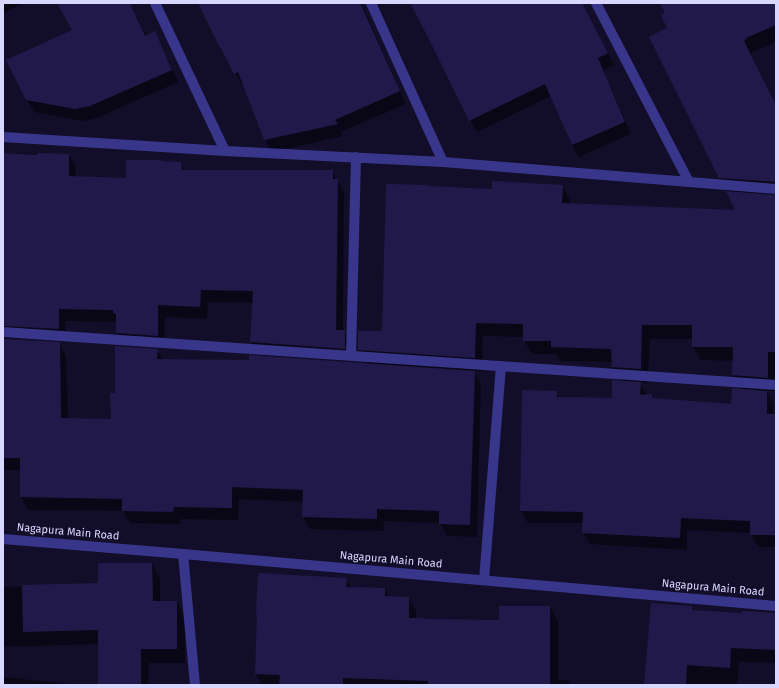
<!DOCTYPE html>
<style>
body{margin:0}
#map{position:relative;width:779px;height:688px;overflow:hidden;background:#120e29;font-family:"Fira Sans",sans-serif}
canvas{display:block}
.frame{position:absolute;inset:0;border:4px solid #d9d6ff;pointer-events:none}
</style>
<div id="map">
<canvas width="779" height="688"></canvas>
<div class="frame"></div>
</div>
<script>
const ctx = document.querySelector('canvas').getContext('2d');
ctx.lineJoin = 'round';
function paint(path, color) { ctx.fillStyle = color; ctx.fill(path, 'evenodd'); }
const poly = rows => new Path2D(rows.map(r => 'M' + r).join(''));
function strokePath(path, color, width, dash) { ctx.strokeStyle = color; ctx.lineWidth = width; ctx.lineCap = dash ? 'butt' : 'round'; ctx.setLineDash(dash || []); ctx.stroke(path); }
function drawText(font, color, halo, rows, align = 'center') {
  ctx.font = font + ' "Fira Sans",sans-serif'; ctx.lineWidth = 3.5; ctx.setLineDash([]); ctx.textBaseline = 'middle'; ctx.strokeStyle = halo; ctx.fillStyle = color; for (const [text, x, y, turn = 0] of rows) {
    ctx.save(); ctx.translate(x, y); ctx.rotate((+turn || 0) * Math.PI / 180); ctx.textAlign = isNaN(turn) ? turn : align; if (halo) ctx.strokeText(text, 0, 0); ctx.fillText(text, 0, 0); ctx.restore();
  }
}
const shadow = poly([
 [3,3,22,3,3,14],
 [59,3,130,3,146,36,154,32,161,44,178,82,97,118,83,121,34,112,27,100,73,31],
 [198,3,361,3,406,104,341,132,343,136,272,152,265,140,244,84,242,85,235,73],
 [411,3,564,3,594,27,614,65,603,70,631,134,579,157,572,145,551,96,477,132,470,120],
 [661,3,776,3,776,42,752,52,753,54,751,55,776,104,776,365,775,391,766,391,774,404,773,415,776,415,776,547,758,547,751,534,751,533,687,530,687,550,590,544,583,532,583,523,528,523,521,511,556,392,560,398,613,399,621,382,613,367,613,362,560,361,556,354,532,354,524,340,524,337,483,336,482,371,473,371,481,384,477,537,447,536,440,523,384,521,383,531,310,529,303,517,303,502,239,499,238,520,180,519,180,524,130,523,123,511,28,510,21,497,21,470,3,470,3,153,69,155,76,167,75,177,127,179,161,162,180,163,185,171,332,171,344,192,343,331,345,331,352,344,351,361,258,355,251,342,253,303,208,302,207,319,165,317,164,348,124,345,117,333,117,322,65,321,66,341,11,338,4,339,59,343,66,356,68,419,112,420,116,394,157,350,163,360,367,364,359,350,383,332,428,187,493,190,563,186,570,200,570,204,737,211,729,193,720,177,669,29,666,14],
 [650,339,693,339,693,347,701,360,734,361,733,375,742,390,732,405,654,399,651,395,647,395,639,382,648,383],
 [152,564,160,578,160,602,177,602,185,616,185,663,149,663,148,685,99,685,99,644,3,647,3,587,99,584],
 [346,579,351,588,385,589,389,597,408,598,416,611,416,619,500,621,550,607,558,621,558,680,568,680,571,685,262,685,256,674,258,618,257,615],
 [692,607,694,612,742,614,776,614,776,663,739,662,737,685,645,685],
 [3,677,82,685,3,685]
]);
const building = poly([
 [57,3,130,3,145,36,155,31,172,70,90,106,75,109,26,100,6,60,72,30],
 [198,3,360,3,400,91,335,120,338,124,264,140,238,72,234,74,221,48,220,48],
 [410,3,582,3,608,53,598,58,625,122,572,145,545,84,469,121,430,41],
 [660,3,776,3,776,25,746,38,746,40,744,41,776,105,776,182,719,178,649,37,667,28,661,15,665,13],
 [3,153,37,155,37,153,69,154,69,176,126,178,126,160,161,160,161,161,181,162,182,170,333,170,333,179,338,179,336,330,345,330,345,349,250,342,253,291,201,290,200,307,158,305,158,336,116,333,116,314,113,313,113,310,59,309,59,329,3,326],
 [492,181,563,185,562,203,735,210,726,191,776,195,776,352,768,352,768,378,732,375,733,347,692,347,692,325,642,325,641,369,612,367,611,349,551,347,551,341,523,341,523,324,476,323,475,358,358,350,358,331,382,331,386,184,428,185,428,186,492,189],
 [3,339,60,342,61,418,111,419,110,393,115,393,115,346,158,349,157,359,249,360,249,355,475,371,470,525,439,524,439,511,377,509,377,519,302,517,303,490,232,487,232,508,174,507,173,512,122,511,122,499,20,497,20,458,3,458],
 [612,380,641,382,640,395,652,394,652,398,731,404,732,388,767,391,767,414,776,414,776,535,750,535,750,521,681,518,680,538,582,533,583,512,520,511,522,390,557,391,557,397,612,398],
 [98,563,152,563,153,601,177,601,177,649,141,649,141,685,98,685,98,630,23,632,22,585,98,583],
 [258,573,347,578,346,587,385,588,385,596,409,597,409,618,423,618,423,619,499,620,499,606,550,606,550,685,428,685,428,681,343,678,343,685,279,685,280,675,255,674,257,615,256,615],
 [651,603,692,606,692,610,741,613,742,611,776,613,776,650,731,648,730,668,687,665,686,685,644,685]
]);
const minor = poly([
 [155,3,225,151],
 [371,3,443,162],
 [596,3,689,182],
 [3,137,225,151,443,162,776,189],
 [3,332,776,385],
 [351,355,356,157],
 [3,539,183,554,776,606],
 [183,554,195,685],
 [484,580,501,366]
]);
const streetNames = [
 ["Nagapura Main Road",68,532,5],
 ["Nagapura Main Road",391,560,5],
 ["Nagapura Main Road",713,588,5]
];
paint(shadow, '#0007');
paint(building, '#22194b');
strokePath(minor, '#38368b', 10);
drawText('11px', '#d9d6ff', '#120e29', streetNames);
</script>
